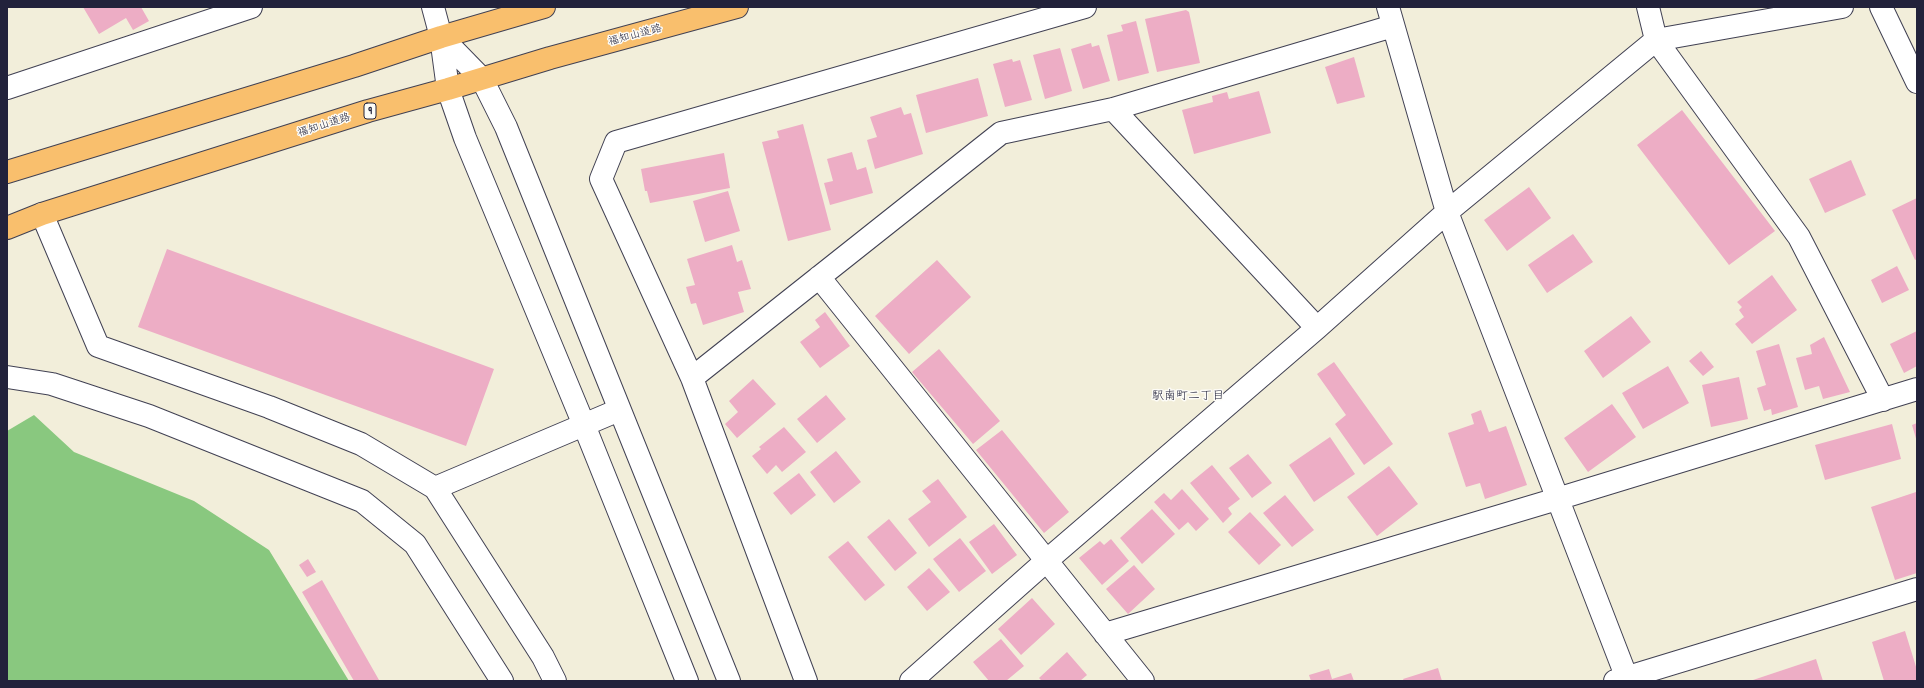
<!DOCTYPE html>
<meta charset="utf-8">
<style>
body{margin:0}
#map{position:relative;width:1924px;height:688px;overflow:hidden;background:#f2eeda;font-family:"Patrick Hand",sans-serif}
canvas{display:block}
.frame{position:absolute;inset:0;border:8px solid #22223b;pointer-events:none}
</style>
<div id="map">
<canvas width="1924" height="688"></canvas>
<div class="frame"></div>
</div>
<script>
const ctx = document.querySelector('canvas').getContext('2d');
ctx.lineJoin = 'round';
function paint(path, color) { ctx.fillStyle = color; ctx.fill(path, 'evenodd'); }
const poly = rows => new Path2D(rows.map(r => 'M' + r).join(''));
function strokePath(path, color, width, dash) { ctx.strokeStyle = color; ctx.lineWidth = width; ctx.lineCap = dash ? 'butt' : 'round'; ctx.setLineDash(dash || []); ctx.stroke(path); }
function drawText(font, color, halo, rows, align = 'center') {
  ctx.font = font + ' "Patrick Hand","Klee One",sans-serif'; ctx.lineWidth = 3; ctx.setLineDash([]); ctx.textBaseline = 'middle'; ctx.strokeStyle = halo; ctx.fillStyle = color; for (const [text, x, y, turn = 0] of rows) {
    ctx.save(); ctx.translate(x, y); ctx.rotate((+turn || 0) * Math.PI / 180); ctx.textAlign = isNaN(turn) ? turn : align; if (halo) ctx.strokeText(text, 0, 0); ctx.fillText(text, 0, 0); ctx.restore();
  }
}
const green = poly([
 [34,415,74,452,194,501,269,550,349,681,7,681,7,431]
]);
const building = poly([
 [83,7,141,7,149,21,133,30,126,18,99,34],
 [1186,10,1189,12,1200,63,1157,72,1145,19],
 [1136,21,1149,73,1118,81,1107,35,1123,31,1121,25],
 [1091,43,1092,47,1099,45,1110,81,1083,89,1071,49],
 [1060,48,1072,91,1045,99,1033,55],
 [1354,57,1365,97,1337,104,1325,67],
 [1012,59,1013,62,1020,60,1032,100,1005,107,993,64],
 [978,78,988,116,926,133,916,95],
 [1259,91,1271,133,1194,154,1182,110,1213,102,1212,96,1227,92,1229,99],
 [901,107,904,115,911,113,923,154,875,169,867,140,877,137,870,117],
 [1682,110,1775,231,1729,265,1637,145],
 [803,124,831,230,788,241,762,142,779,138,777,131],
 [852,152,857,170,866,167,873,193,830,205,824,183,833,181,827,159],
 [724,153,730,188,650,203,647,191,645,191,641,169],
 [1851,160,1866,195,1825,213,1809,179],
 [1529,187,1551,218,1507,251,1484,220],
 [728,191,740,231,705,242,693,201],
 [1917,198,1917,259,1915,260,1892,210],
 [1573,234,1593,262,1547,293,1528,265],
 [732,245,737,262,742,260,751,289,738,292,744,312,703,325,696,303,691,304,686,287,695,285,687,259],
 [167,249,494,369,466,446,138,327],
 [937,260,971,297,909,354,875,316],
 [1897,266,1909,290,1882,303,1871,280],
 [1772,275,1797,310,1752,344,1735,324,1744,317,1739,310,1742,307,1737,302],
 [825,312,850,346,820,368,800,342,820,327,815,320],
 [1631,316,1651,342,1603,378,1584,351],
 [1917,331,1917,366,1904,373,1890,344],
 [1824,337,1850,392,1823,399,1819,386,1805,390,1796,358,1812,354,1810,345],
 [1779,344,1798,407,1772,415,1771,409,1764,411,1757,388,1766,385,1756,351],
 [939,349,1000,421,973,444,912,372],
 [1701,351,1714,367,1703,376,1689,361],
 [1334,362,1393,444,1364,465,1335,424,1346,415,1317,374],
 [1668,366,1689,403,1643,429,1622,393],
 [1739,377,1748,419,1711,427,1702,385],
 [753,379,776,404,737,438,725,424,738,412,729,401],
 [826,395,846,419,817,443,797,419],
 [1612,404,1636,437,1588,472,1564,438],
 [1481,410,1489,432,1506,426,1527,485,1485,499,1480,483,1466,487,1448,433,1474,424,1471,414],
 [1917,423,1917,442,1912,425],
 [1892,424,1901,459,1825,480,1815,445],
 [784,427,806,452,782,472,776,465,767,474,752,456,761,449,759,447],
 [1002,430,1069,512,1044,533,976,450],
 [1330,437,1355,474,1314,502,1289,465],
 [836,451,861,482,834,503,810,472],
 [1248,454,1272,483,1252,498,1229,468],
 [1212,465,1240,499,1228,508,1232,514,1223,523,1190,483],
 [1389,466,1418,504,1377,536,1347,497],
 [799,473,816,495,791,515,773,493],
 [938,479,967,517,929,547,908,519,931,502,922,491],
 [1182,489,1209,519,1196,531,1188,522,1179,530,1154,502,1164,493,1171,500],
 [1916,492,1917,573,1895,580,1871,507],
 [1285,495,1314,530,1292,547,1263,513],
 [1152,509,1175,534,1142,564,1120,538],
 [1250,512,1281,545,1259,565,1228,532],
 [889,519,917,553,895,571,867,537],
 [994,524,1017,555,992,574,969,542],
 [960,538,986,571,959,592,933,559],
 [1111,539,1129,561,1102,585,1079,558,1100,541,1104,545],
 [848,541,885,585,865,601,828,557],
 [308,559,316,572,307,577,299,565],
 [1134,565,1155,589,1128,614,1106,589],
 [929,568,950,592,927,611,907,587],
 [322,580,379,680,377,681,354,681,302,592],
 [1032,598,1055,624,1021,655,998,629],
 [1905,631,1917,670,1917,681,1884,681,1872,642],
 [1001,639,1024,666,1006,681,989,681,973,662],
 [1067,652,1087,675,1080,681,1042,681,1039,678],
 [1816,659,1823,681,1750,681],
 [1438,668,1442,681,1404,681,1403,679],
 [1329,669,1332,679,1351,673,1354,681,1311,681,1309,675]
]);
const minor = poly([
 [1388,7,1447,212,1628,681],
 [1648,7,1656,40,1799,237,1883,400],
 [1881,7,1917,82],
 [7,88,251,7],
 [1113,109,1317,328],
 [42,214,98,346,269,407,361,444,435,488,619,410],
 [819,277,1143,681],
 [7,377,52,384,149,416,362,501,415,544,502,681],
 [692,378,1001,133,1113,109,1393,26],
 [435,488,543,657,555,681],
 [1105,634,1557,499,1917,389],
 [806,681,692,378,601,179,616,142,1085,7],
 [911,681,1045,562,1317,328,1447,212,1656,40,1842,7],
 [1615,681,1917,589]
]);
const tertiary = poly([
 [433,7,441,37,448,89,465,138,584,425,687,681],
 [441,37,482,79,506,127,729,681]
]);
const trunk = poly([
 [7,172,354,66,441,37,544,7],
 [7,228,42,214,368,111,448,89,550,58,737,7]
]);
const shields = [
 [370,111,12]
];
const shieldNames = [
 ["9",370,111]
];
const streetNames = [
 ["福知山道路",635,35,-15],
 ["福知山道路",324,125,-18]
];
const neighbourhoodNames = [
 ["駅南町二丁目",1188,396]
];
paint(green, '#89c87f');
paint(building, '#edadc5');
strokePath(minor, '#414153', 24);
strokePath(tertiary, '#414153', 24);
strokePath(trunk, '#414153', 24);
strokePath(minor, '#fff', 22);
strokePath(tertiary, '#fff', 22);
strokePath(trunk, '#f9bf6d', 22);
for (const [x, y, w] of shields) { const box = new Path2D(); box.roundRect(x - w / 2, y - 8, w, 16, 3); ctx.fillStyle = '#fdfcf7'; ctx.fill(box); strokePath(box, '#22223b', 1); }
drawText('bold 10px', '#22223b', null, shieldNames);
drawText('11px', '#22223b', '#fdfcf7', streetNames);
drawText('12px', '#22223b', '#fdfcf7', neighbourhoodNames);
</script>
